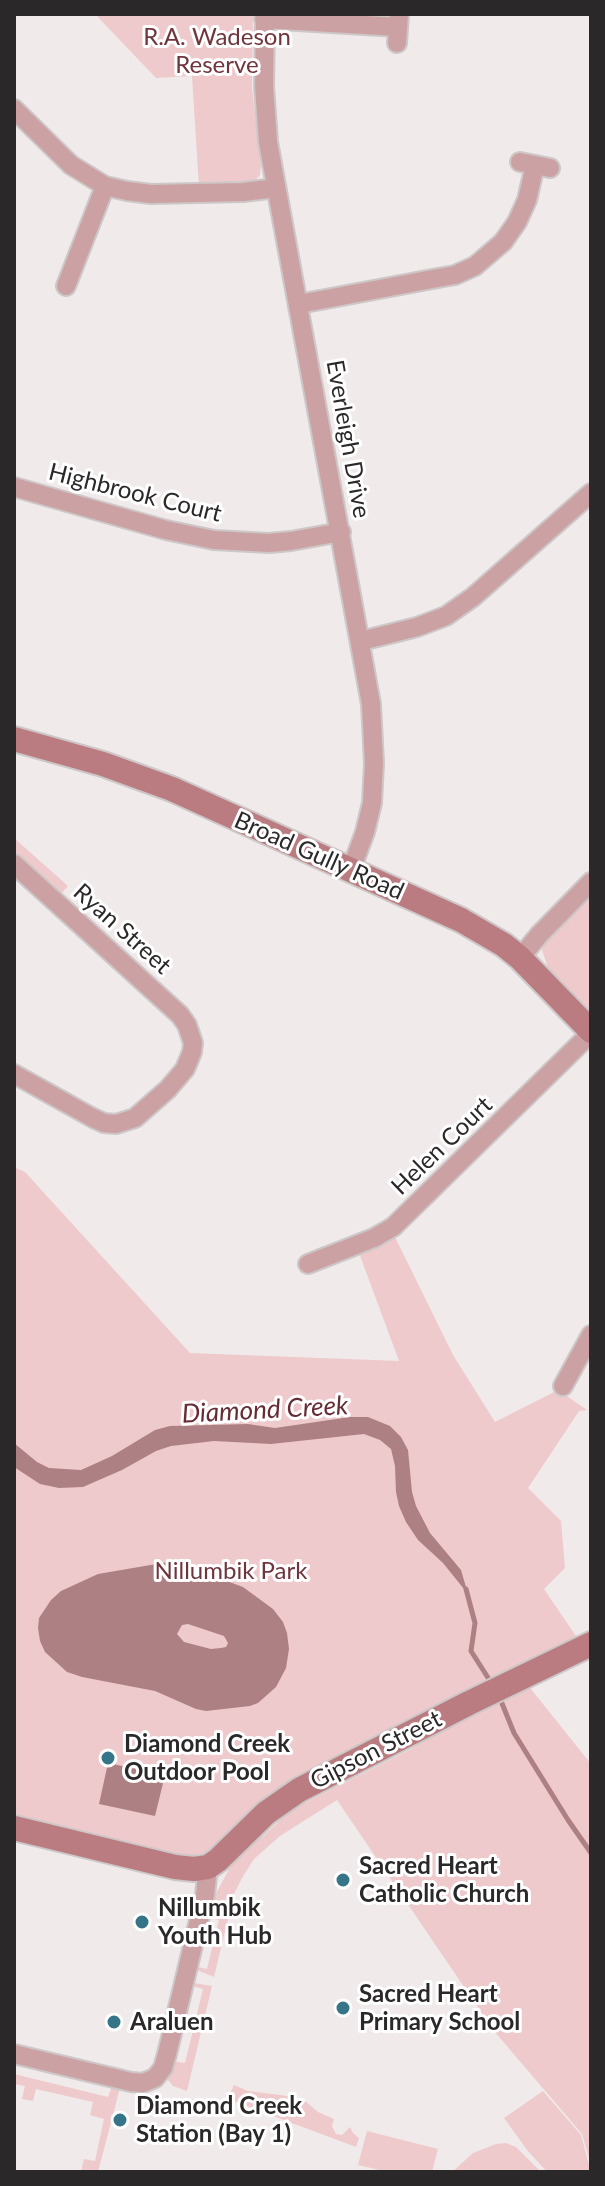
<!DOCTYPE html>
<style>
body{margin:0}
#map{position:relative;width:605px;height:2186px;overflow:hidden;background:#f1eaea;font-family:Lato,sans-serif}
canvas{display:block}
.frame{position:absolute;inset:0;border:16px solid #2a2828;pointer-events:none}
</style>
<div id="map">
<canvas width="605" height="2186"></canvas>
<div class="frame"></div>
</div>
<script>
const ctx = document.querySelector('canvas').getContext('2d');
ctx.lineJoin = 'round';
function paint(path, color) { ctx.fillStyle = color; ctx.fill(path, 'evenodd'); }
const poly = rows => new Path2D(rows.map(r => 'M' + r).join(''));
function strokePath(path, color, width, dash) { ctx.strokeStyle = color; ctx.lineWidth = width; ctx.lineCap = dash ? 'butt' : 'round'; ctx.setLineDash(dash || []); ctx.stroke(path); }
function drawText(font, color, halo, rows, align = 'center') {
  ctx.font = font + ' Lato,sans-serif'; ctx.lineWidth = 6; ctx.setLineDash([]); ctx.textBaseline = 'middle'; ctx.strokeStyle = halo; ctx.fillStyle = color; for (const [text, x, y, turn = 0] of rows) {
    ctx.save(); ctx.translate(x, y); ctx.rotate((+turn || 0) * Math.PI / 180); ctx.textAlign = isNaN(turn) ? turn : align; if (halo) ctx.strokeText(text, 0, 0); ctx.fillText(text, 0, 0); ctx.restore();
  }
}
const green = poly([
 [95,14,253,14,252,88,261,166,260,175,253,183,199,187,192,76,156,78],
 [14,838,68,886,60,895,14,853],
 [591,889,591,1011,548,968,542,950,545,938],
 [14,1167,25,1172,190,1353,399,1361,359,1253,395,1237,453,1355,495,1422,558,1390,587,1410,579,1411,528,1488,561,1521,565,1568,544,1589,580,1642,200,1856,186,1858,14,1819],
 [527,1684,591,1764,591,2165,582,2134,494,2031,337,1800,280,1836,254,1859,242,1878,234,1894,214,1977,197,1970,198,1967,207,1969,219,1920,209,1917,208,1914,214,1897,233,1862,257,1833,262,1837,304,1798,307,1802,411,1749,469,1714],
 [194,1983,212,1986,187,2091,173,2086,167,2079,172,2061,185,2063,203,1989,195,1987],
 [14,2074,108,2097,112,2086,120,2088,98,2172,81,2172,84,2159,95,2161,104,2119,90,2115,93,2102,36,2089,33,2101,22,2099,25,2086,14,2084],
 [234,2085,248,2091,288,2096,305,2101,318,2112,334,2119,332,2126,336,2134,342,2135,350,2127,353,2133,359,2138,356,2147,228,2099],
 [543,2091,581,2135,591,2172,547,2172,527,2150,504,2118],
 [367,2131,438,2149,432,2172,388,2172,358,2165],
 [506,2143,516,2147,541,2172,452,2172,473,2153,496,2144]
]);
const water = poly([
 [350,1417,368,1417,390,1426,401,1437,408,1450,412,1492,416,1506,430,1533,461,1570,468,1594,443,1563,418,1540,406,1522,399,1506,396,1492,395,1466,391,1449,380,1440,364,1434,271,1444,214,1441,171,1446,156,1451,122,1470,83,1487,59,1488,40,1484,14,1467,14,1443,37,1462,49,1468,81,1470,112,1456,155,1430,170,1426,248,1424,275,1428],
 [168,1562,186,1566,243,1587,273,1609,283,1622,287,1633,289,1649,286,1668,276,1687,258,1703,250,1706,206,1711,196,1709,155,1691,82,1677,67,1672,45,1652,40,1641,38,1628,39,1618,51,1600,61,1591,98,1574],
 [188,1624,224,1636,228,1643,226,1647,221,1648,211,1649,184,1642,177,1634,182,1625],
 [108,1763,165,1775,155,1816,99,1804]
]);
const stream = poly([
 [466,1589,475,1623,471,1651,492,1684],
 [499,1696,514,1733,568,1820,591,1853]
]);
const street = poly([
 [265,14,264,86,268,142,371,704,374,763,372,803,365,832,351,870],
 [264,19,398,27],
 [397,43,399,14],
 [14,109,71,165,105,186,127,191,151,194,243,192,276,188],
 [520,162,550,168],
 [66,286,105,186],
 [299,304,438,278,455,275,475,266,503,242,517,222,527,200,535,165],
 [14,487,166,530,214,540,269,543,291,541,341,532],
 [361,641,417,627,446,616,473,597,591,493],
 [14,864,180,1015,187,1025,193,1043,192,1052,185,1069,168,1089,135,1118,116,1124,104,1123,93,1118,14,1074],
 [520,958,539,935,591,882],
 [308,1264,374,1238,393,1227,591,1033],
 [563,1386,591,1335],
 [14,2054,131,2082,143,2083,155,2078,163,2068,167,2054,205,1895,208,1867]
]);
const secondary = poly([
 [14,739,103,764,172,789,461,920,504,945,520,958,591,1031],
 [14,1828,175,1867,194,1869,208,1867,218,1860,266,1813,299,1790,469,1703,591,1644]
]);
const markers = [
 [108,1758,8,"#367489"],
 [343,1880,8,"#367489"],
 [142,1922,8,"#367489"],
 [343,2008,8,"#367489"],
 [114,2022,8,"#367489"],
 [120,2120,8,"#367489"]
];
const parkNames = [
 ["R.A. Wadeson",217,37],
 ["Reserve",217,65],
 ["Nillumbik Park",231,1571]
];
const streetNames = [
 ["Everleigh Drive",348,439,80],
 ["Highbrook Court",135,493,14],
 ["Broad Gully Road",319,856,24],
 ["Ryan Street",122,929,42],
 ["Helen Court",442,1146,-44],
 ["Gipson Street",376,1750,-27]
];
const poiNames = [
 ["Diamond Creek",124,1744],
 ["Outdoor Pool",124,1772],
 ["Sacred Heart",359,1866],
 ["Catholic Church",359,1894],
 ["Nillumbik",158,1908],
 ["Youth Hub",158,1936],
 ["Sacred Heart",359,1994],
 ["Primary School",359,2022],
 ["Araluen",130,2022],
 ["Diamond Creek",136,2106],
 ["Station (Bay 1)",136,2134]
];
const waterNames = [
 ["Diamond Creek",265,1410,-3]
];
paint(green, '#eecacc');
paint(water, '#ad8184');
strokePath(stream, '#ad8184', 5);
strokePath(street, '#cdc7c7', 22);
strokePath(secondary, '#cdc7c7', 28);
strokePath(street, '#cca1a4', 18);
strokePath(secondary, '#ba7c81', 24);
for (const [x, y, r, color] of markers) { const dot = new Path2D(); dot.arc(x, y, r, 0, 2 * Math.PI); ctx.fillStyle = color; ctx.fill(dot); strokePath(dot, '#fff', 3); }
drawText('24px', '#70353c', '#fff', parkNames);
drawText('24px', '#2a2828', '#fff', streetNames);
drawText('bold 24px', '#2a2828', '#fff', poiNames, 'left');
drawText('italic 26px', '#662b34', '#fff', waterNames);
</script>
